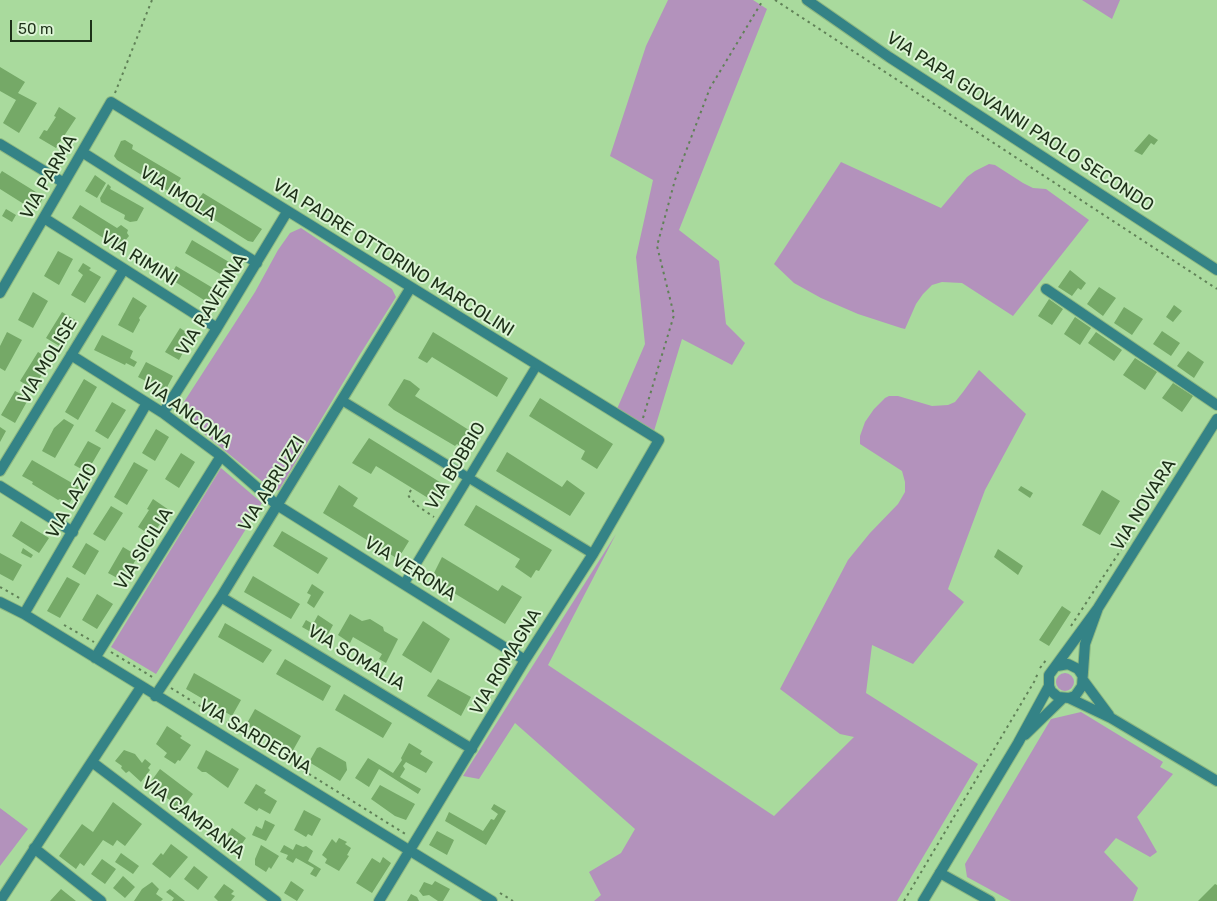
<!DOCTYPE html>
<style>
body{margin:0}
#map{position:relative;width:1217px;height:901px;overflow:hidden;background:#a9da9d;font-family:Rubik,sans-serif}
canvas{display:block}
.scale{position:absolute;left:10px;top:20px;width:82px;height:22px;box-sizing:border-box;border:2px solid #1d3018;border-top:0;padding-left:6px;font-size:15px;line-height:18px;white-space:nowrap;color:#1d3018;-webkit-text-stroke:4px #dbf4d4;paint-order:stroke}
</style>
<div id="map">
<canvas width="1217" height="901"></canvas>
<div class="scale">50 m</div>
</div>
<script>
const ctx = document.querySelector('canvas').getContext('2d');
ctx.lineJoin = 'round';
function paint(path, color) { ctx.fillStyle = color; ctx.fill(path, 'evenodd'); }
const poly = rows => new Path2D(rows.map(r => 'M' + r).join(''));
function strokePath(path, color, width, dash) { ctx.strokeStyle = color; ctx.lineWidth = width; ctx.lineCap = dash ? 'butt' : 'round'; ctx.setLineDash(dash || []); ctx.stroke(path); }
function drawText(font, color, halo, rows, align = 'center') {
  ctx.font = font + ' Rubik,sans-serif'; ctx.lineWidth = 4; ctx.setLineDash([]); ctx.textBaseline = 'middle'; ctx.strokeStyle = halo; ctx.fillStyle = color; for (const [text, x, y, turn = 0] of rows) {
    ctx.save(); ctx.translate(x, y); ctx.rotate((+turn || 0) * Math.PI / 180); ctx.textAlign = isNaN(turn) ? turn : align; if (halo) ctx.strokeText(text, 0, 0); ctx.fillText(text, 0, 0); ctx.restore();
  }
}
const green = poly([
 [668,0,753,0,767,9,679,230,719,261,726,324,745,343,732,365,682,339,654,431,617,409,645,344,636,257,653,180,610,156,646,46],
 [1082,0,1120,0,1112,19],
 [841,162,941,208,967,177,975,171,989,164,995,165,1023,183,1033,188,1046,189,1089,220,1013,316,962,283,942,282,932,285,923,294,916,304,905,329,901,328,858,314,821,298,794,283,774,264],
 [301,228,392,289,396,297,359,356,279,490,274,491,185,418,182,405,255,292,278,250,290,233],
 [979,370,1026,414,985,490,948,589,964,602,913,664,872,645,866,693,978,764,897,901,594,901,601,895,589,872,621,853,635,829,515,723,479,779,463,776,616,534,548,665,774,816,854,737,840,734,780,689,848,560,870,533,898,504,905,492,905,482,902,471,860,444,860,436,865,422,874,409,885,398,889,396,898,396,932,406,948,405,955,402,963,392],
 [221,468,262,503,156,674,111,647],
 '1056 682a9 9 0 1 1 18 0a9 9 0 1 1-18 0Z',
 [1081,712,1163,762,1160,767,1173,774,1137,817,1157,852,1150,857,1116,838,1104,852,1138,888,1133,901,1011,901,967,877,965,864,1051,719],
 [0,808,28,829,0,866]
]);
const building = poly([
 [0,67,25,82,18,93,37,103,19,133,3,123,16,100,0,91],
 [59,107,76,118,56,148,39,138,44,130,47,131,56,117,54,116],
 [1149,134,1158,140,1154,145,1151,143,1142,155,1134,151],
 [125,140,133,145,132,149,181,178,173,191,168,191,117,160,114,156,121,141],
 [2,171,44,197,35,211,0,189,0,174],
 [95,175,106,183,97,198,85,191],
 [108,184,111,187,110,189,144,208,137,221,130,222,124,219,125,215,101,202,100,198],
 [203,193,262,229,253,242,248,241,199,210,194,205],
 [80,205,117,228,121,225,128,230,127,233,129,236,119,248,72,218],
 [6,209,16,215,12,222,2,216],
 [192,240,239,268,232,281,185,253],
 [58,251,73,259,59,285,44,276],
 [83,263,91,268,89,270,101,277,85,303,71,295,83,275,78,271],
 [176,266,223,294,215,307,169,278],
 [1070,270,1086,283,1081,290,1078,288,1072,296,1058,287],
 [1099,287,1116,298,1103,316,1087,304],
 [33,292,48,301,33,328,18,320],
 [133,297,147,306,139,318,140,320,133,333,118,325],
 [1049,299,1063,309,1052,325,1038,316],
 [1174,305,1182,311,1173,322,1166,317],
 [1124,307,1143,319,1132,335,1114,323],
 [62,312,77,321,61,347,46,338],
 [1075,317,1091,328,1080,345,1064,334],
 [180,328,192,336,179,360,165,352],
 [1162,331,1180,343,1171,356,1153,344],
 [7,332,22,340,5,371,0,368,0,346],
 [433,332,508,378,497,397,432,357,427,363,418,358],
 [1096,332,1122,350,1114,361,1088,343],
 [102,335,133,351,130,358,137,362,134,367,126,363,125,365,94,350],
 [1188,351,1204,362,1194,378,1177,366],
 [38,352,51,360,33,389,20,381],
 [1135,358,1157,372,1145,390,1123,375],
 [146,362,173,376,165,391,138,377],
 [84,379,97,387,78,420,65,412],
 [404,379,410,381,420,389,415,396,472,432,467,444,465,444,463,448,457,444,455,446,394,410,388,405],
 [1173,383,1193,396,1182,412,1162,398],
 [15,391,29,398,15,423,1,415],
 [540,398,613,444,597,469,581,459,585,451,529,416],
 [112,402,126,410,108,439,95,431],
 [64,419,74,425,55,458,42,451,54,428],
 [0,427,6,431,0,442],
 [156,429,169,437,155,461,142,453],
 [369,438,443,484,433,501,376,466,371,474,352,463],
 [88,441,101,448,87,472,74,465],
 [507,452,562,487,567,480,585,493,570,516,496,471],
 [181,453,195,462,179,488,165,479],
 [32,460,79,487,69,504,60,499,58,500,32,484,33,482,22,476],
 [134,462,148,470,127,505,114,497],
 [339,485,358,498,353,506,409,541,398,559,323,513],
 [1021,486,1033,493,1030,498,1018,490],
 [1102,490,1120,501,1100,535,1082,525],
 [153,499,169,510,152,536,138,527,149,510,147,509],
 [476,505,552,550,539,571,536,570,531,578,515,567,520,559,464,525],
 [111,506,123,513,105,541,93,534],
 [21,521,49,538,39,553,12,536],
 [282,531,328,558,318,574,273,546],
 [86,543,99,551,85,575,72,567],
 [123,547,138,556,123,581,108,573],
 [23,548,33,555,31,558,21,553],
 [998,549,1023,566,1018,575,994,557],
 [0,553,22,565,13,581,0,574],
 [442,557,498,591,502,585,522,597,505,624,431,579],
 [253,576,300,604,291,619,244,592],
 [67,577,80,584,60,618,47,611],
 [312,584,324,592,314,608,307,603,311,595,307,593],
 [97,594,113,604,97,629,82,620],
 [1062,606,1071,612,1049,646,1039,640],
 [350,614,362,621,370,619,383,627,384,631,398,639,386,663,379,659,382,654,353,637,350,643,338,635],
 [318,615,333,625,325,640,302,627,306,620,313,624],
 [423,621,450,639,431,673,402,655],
 [225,623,272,650,263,663,218,637],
 [285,659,331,686,323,701,276,674],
 [194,673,241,700,232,716,186,689],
 [438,679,471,697,461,716,427,696],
 [344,694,392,723,383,738,335,710],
 [255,709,301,736,292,752,246,725],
 [167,726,182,736,180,738,191,745,180,761,178,760,175,764,164,757,167,753,156,744],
 [409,743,422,751,420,754,433,762,426,773,406,762,403,766,405,769,400,777,421,789,418,794,379,769,369,787,355,778,368,758,393,773,402,760,401,758],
 [320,747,346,762,347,770,340,781,309,762,317,748],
 [124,750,135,754,142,763,145,759,151,764,148,768,150,770,141,782,129,771,126,773,121,768,122,766,115,761],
 [206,750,239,769,228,788,206,772,202,772,197,768],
 [160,769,193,794,180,811,172,805,174,802,161,795,158,790,155,793,147,787],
 [256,784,266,790,264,793,277,801,270,814,259,808,257,811,244,803],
 [380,785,415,804,406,820,395,816,371,799],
 [113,802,142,824,125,846,117,840,113,846,103,840,84,866,80,863,76,869,59,856,82,824,93,832],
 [494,804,506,811,486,845,445,821,449,812,483,831,491,819,494,820,498,814,491,809],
 [304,810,321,819,312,836,308,834,306,837,294,830],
 [265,820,275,825,266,841,252,835,256,826,262,829],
 [232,828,246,838,236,852,223,841],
 [437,831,454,840,447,855,429,845],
 [339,838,347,842,345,844,351,848,347,855,349,856,339,871,325,863,327,859,322,855,332,839,336,843],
 [171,844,188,857,170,878,152,864,161,853,163,855],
 [296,844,303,847,306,846,313,851,308,861,321,869,316,877,310,874,314,868,296,858,293,863,286,859,288,855,280,852,284,845,293,850],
 [261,845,279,856,271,869,269,867,266,872,255,865,255,859],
 [121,853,139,866,133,874,115,862],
 [383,857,391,863,372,893,356,883,372,858,380,863],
 [102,859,116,869,105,884,91,874],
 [194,866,208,877,198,890,184,879],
 [123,876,135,887,125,898,113,888],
 [291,881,304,890,297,901,284,893],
 [435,881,450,889,443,901,438,901,429,895,423,896,419,891,424,882,432,885],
 [152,882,159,889,156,894,163,899,161,901,134,901,142,889],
 [224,884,234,891,231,894,235,896,231,901,218,901,214,897],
 [1215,884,1217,885,1217,901,1198,901],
 [61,889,76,901,50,901],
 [170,889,185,901,172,901,174,898,166,892],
 [411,894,417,897,419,901,407,901]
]);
const path = poly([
 [775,0,1217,289],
 [115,93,152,0],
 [643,418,674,315,657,246,675,180,710,88,763,0],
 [411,490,408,495,410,498,419,507,434,517],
 [0,587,21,599],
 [64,625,94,642],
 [1071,626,1126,542],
 [111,652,154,678],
 [1040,668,1046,660],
 [171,688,407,835],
 [500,893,513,901],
 [904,901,1034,682,1038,673]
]);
const pedestrian = poly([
 [343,401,593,554],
 [404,584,537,365]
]);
const minor = poly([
 [807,0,889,57,1217,270],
 [0,144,64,183],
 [82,152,257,263],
 [44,218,217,328],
 [1046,289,1217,405],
 [0,293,111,102,659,440,593,554,525,660,379,901],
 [71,355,163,413,221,456,277,505,525,660],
 [163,413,217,328,287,212],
 [0,471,124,269],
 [0,486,73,532],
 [221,597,472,749],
 [0,602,24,614,492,901],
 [24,614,147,403],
 [95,658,221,456],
 [155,696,221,597,411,287],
 [92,762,276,901],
 [34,848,101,901],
 [940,873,990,901],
 [0,901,141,687]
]);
const tertiary = poly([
 [1098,608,1085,644,1082,686,1075,696,1069,698,1058,697,1051,691,1049,686,1049,675,1098,608,1217,419],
 [1057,666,1068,664,1078,669,1082,675],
 [1083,680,1109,715],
 [1069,698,1111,718,1217,781],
 [1025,735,1063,698],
 [923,901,1018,743,1049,686]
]);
const streetNames = [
 ["VIA PAPA GIOVANNI PAOLO SECONDO",1020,122,33],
 ["VIA PARMA",49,177,-60],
 ["VIA IMOLA",178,194,32],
 ["VIA PADRE OTTORINO MARCOLINI",393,258,32],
 ["VIA RIMINI",139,259,32],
 ["VIA RAVENNA",212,305,-58],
 ["VIA MOLISE",48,361,-59],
 ["VIA ANCONA",187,413,36],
 ["VIA BOBBIO",456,466,-59],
 ["VIA ABRUZZI",272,484,-58],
 ["VIA LAZIO",72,501,-60],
 ["VIA NOVARA",1144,505,-58],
 ["VIA SICILIA",144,549,-58],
 ["VIA VERONA",410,569,32],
 ["VIA SOMALIA",356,658,31],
 ["VIA ROMAGNA",506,662,-59],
 ["VIA SARDEGNA",255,737,31],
 ["VIA CAMPANIA",193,818,37]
];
paint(green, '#b392bc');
paint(building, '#75a967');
strokePath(pedestrian, '#8db882', 11);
strokePath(minor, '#8db882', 12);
strokePath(tertiary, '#8db882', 12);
strokePath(path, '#608157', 2, [2.5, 4]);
strokePath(pedestrian, '#348386', 9);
strokePath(minor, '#348386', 10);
strokePath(tertiary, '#348386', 10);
drawText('18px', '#1d3018', '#dbf4d4', streetNames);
</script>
